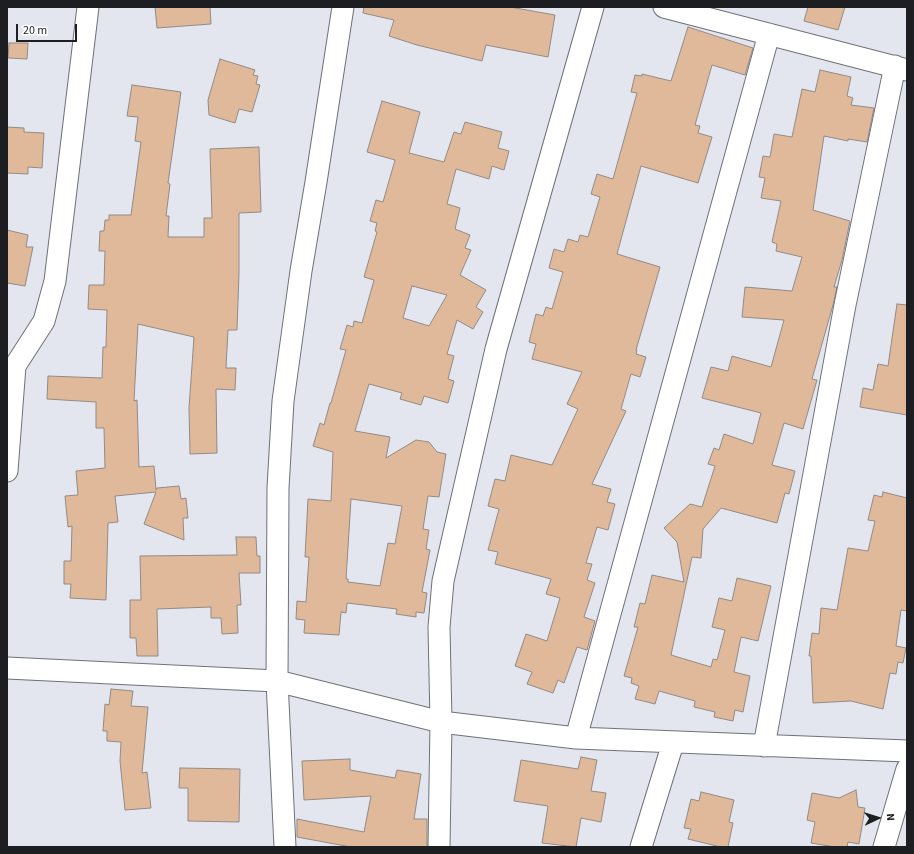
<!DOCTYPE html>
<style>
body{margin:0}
#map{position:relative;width:914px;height:854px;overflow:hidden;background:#e3e6ef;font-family:"Source Sans 3",sans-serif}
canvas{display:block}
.frame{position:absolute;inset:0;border:8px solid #1d1e21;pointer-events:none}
.north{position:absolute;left:858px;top:798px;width:40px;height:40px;-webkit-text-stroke:3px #fff;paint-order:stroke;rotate:86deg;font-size:11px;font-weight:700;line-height:16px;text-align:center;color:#1d1e21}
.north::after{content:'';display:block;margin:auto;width:14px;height:18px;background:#1d1e21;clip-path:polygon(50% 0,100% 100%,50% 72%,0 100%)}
.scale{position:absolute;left:16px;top:24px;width:61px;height:18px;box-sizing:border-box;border:2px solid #1d1e21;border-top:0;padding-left:5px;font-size:12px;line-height:14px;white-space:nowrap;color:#1d1e21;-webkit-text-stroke:3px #fff;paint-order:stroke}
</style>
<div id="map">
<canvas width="914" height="854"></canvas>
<div class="frame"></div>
<div class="north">N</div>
<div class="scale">20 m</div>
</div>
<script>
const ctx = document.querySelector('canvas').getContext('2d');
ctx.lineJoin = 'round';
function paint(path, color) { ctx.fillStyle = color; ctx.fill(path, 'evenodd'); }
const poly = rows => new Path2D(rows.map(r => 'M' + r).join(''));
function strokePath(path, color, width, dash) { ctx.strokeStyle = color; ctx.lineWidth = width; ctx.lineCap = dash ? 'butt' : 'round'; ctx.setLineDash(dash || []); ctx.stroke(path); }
const building = poly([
 [155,7,210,7,211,24,157,28,155,7],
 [364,7,510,7,555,15,548,57,486,45,482,61,417,45,389,36,394,20,363,13,364,7],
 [808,7,845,7,838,30,804,21,808,7],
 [688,27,753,48,745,75,712,65,695,125,700,126,698,133,712,137,698,183,641,166,617,254,660,267,636,350,637,350,636,354,646,357,640,377,631,374,621,409,626,411,592,484,611,489,607,502,615,504,608,530,597,527,586,563,592,564,587,580,595,583,584,617,595,621,587,650,577,647,564,683,558,680,553,693,527,684,532,672,515,666,526,634,547,641,560,598,546,594,551,579,495,564,498,552,488,550,499,509,488,506,495,479,505,481,511,455,552,465,578,409,567,404,582,372,532,359,536,344,529,342,536,314,543,316,546,307,552,309,563,272,549,268,554,249,564,252,568,239,578,242,580,235,588,237,600,197,591,194,597,174,613,179,637,93,631,92,635,75,642,76,642,74,671,81,688,27],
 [9,43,28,43,27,59,8,58,9,43],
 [220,59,255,70,253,75,258,76,256,84,260,85,252,112,239,109,235,123,209,115,208,100,220,59],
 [820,70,851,77,847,96,853,98,851,105,874,108,867,142,848,139,848,141,824,136,813,210,850,221,842,260,834,287,837,287,833,305,812,379,817,380,803,429,784,423,772,465,795,471,789,494,785,493,777,523,721,508,703,529,701,558,692,557,671,655,711,667,713,659,717,660,725,630,712,627,719,598,732,601,737,578,771,586,758,641,741,637,734,672,750,676,743,712,735,710,733,721,714,717,715,712,694,707,695,701,659,691,655,704,635,699,639,686,631,683,632,678,624,676,638,627,634,627,640,603,645,604,652,575,684,582,677,542,664,528,690,504,702,507,715,466,708,464,714,448,719,450,724,434,753,444,761,413,702,398,711,367,728,371,732,356,771,367,784,320,742,317,745,287,792,291,802,257,776,251,777,244,772,242,781,201,761,198,765,178,759,177,763,156,770,157,774,134,792,137,802,89,815,92,820,70],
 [132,85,181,92,168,183,170,184,166,216,169,216,168,237,204,237,204,218,212,218,210,149,259,147,261,212,239,213,239,273,237,330,228,330,226,368,236,368,235,390,216,389,217,453,190,454,189,408,194,337,138,324,134,401,137,400,139,467,154,466,156,490,157,488,179,486,181,499,186,498,188,518,183,518,184,540,144,524,156,492,115,496,118,522,108,523,106,600,70,598,71,584,64,584,64,561,71,561,72,526,68,527,65,496,78,495,76,471,105,468,104,428,96,428,96,402,47,399,48,376,102,378,103,347,106,347,107,310,88,309,89,285,104,285,105,251,99,251,100,231,104,231,105,220,109,220,109,215,131,215,141,142,135,141,138,117,127,116,132,85],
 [382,101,420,112,409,153,444,162,454,132,461,134,465,122,502,132,498,148,509,151,504,170,492,166,489,179,456,169,447,204,460,208,455,229,470,235,465,248,471,250,460,275,486,290,476,307,483,312,473,329,457,320,447,354,454,356,448,379,454,381,448,403,424,396,421,405,400,399,402,393,369,384,355,431,390,437,386,458,416,440,429,442,437,452,446,454,439,497,428,496,423,529,429,530,426,549,430,550,422,592,427,593,424,613,416,612,416,617,396,614,397,609,347,603,346,613,341,612,339,635,304,633,305,620,296,619,297,601,306,602,309,557,305,557,308,499,331,501,333,452,313,446,320,423,324,425,330,403,331,403,346,350,340,349,347,325,353,327,354,321,362,323,374,280,364,277,377,232,375,231,377,223,370,221,376,200,383,202,395,160,367,152,382,101],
 [412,286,447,295,429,326,403,318,412,286],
 [351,499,402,506,395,544,388,543,380,586,348,582,348,579,346,579,351,499],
 [7,127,24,128,24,132,44,133,42,168,28,167,28,174,7,173,7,127],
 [7,230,28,235,26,247,33,247,25,286,7,283,7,230],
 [897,304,907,305,907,415,860,407,863,388,873,390,878,364,888,366,897,304],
 [883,492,907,498,907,611,901,610,896,646,906,648,903,663,898,662,896,674,890,673,883,709,851,701,813,703,811,656,809,656,812,633,819,634,821,608,837,610,848,548,868,551,875,521,868,520,874,495,882,497,883,492],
 [236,537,256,537,257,556,260,556,260,573,239,573,241,605,237,605,238,633,222,634,221,618,211,618,211,607,157,609,158,656,137,656,136,638,130,638,130,600,141,600,140,556,237,555,236,537],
 [111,689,133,691,131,706,148,707,142,773,147,772,151,808,125,810,120,761,121,742,107,741,107,731,103,731,105,704,109,705,111,689],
 [581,757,597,760,591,791,606,793,601,822,581,818,576,847,542,843,548,806,514,801,521,760,578,769,581,757],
 [350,759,350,770,395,778,397,770,421,774,414,819,427,819,427,847,351,847,297,837,297,819,364,832,371,796,304,800,302,761,350,759],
 [180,768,240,769,239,822,188,821,188,788,179,788,180,768],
 [856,790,858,807,865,808,859,844,848,842,847,847,835,847,811,843,815,822,807,820,812,793,839,798,856,790],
 [701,792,734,800,729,822,733,823,728,847,721,847,688,839,691,829,684,828,691,799,699,801,701,792]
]);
const minor = poly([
 [664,7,907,70],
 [7,471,15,366,44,321,55,281,88,7],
 [7,668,277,681,441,722,576,738,907,751],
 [576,738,769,34],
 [764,746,845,305,895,66],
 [285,847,277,681,278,488,283,401,301,271,316,182,343,7],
 [439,847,441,722,439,627,443,581,496,349,593,7],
 [641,847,673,743],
 [884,847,907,769]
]);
paint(building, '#e0b99b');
strokePath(building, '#928a84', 1);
strokePath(minor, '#6e7179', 23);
strokePath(minor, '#fff', 21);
</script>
